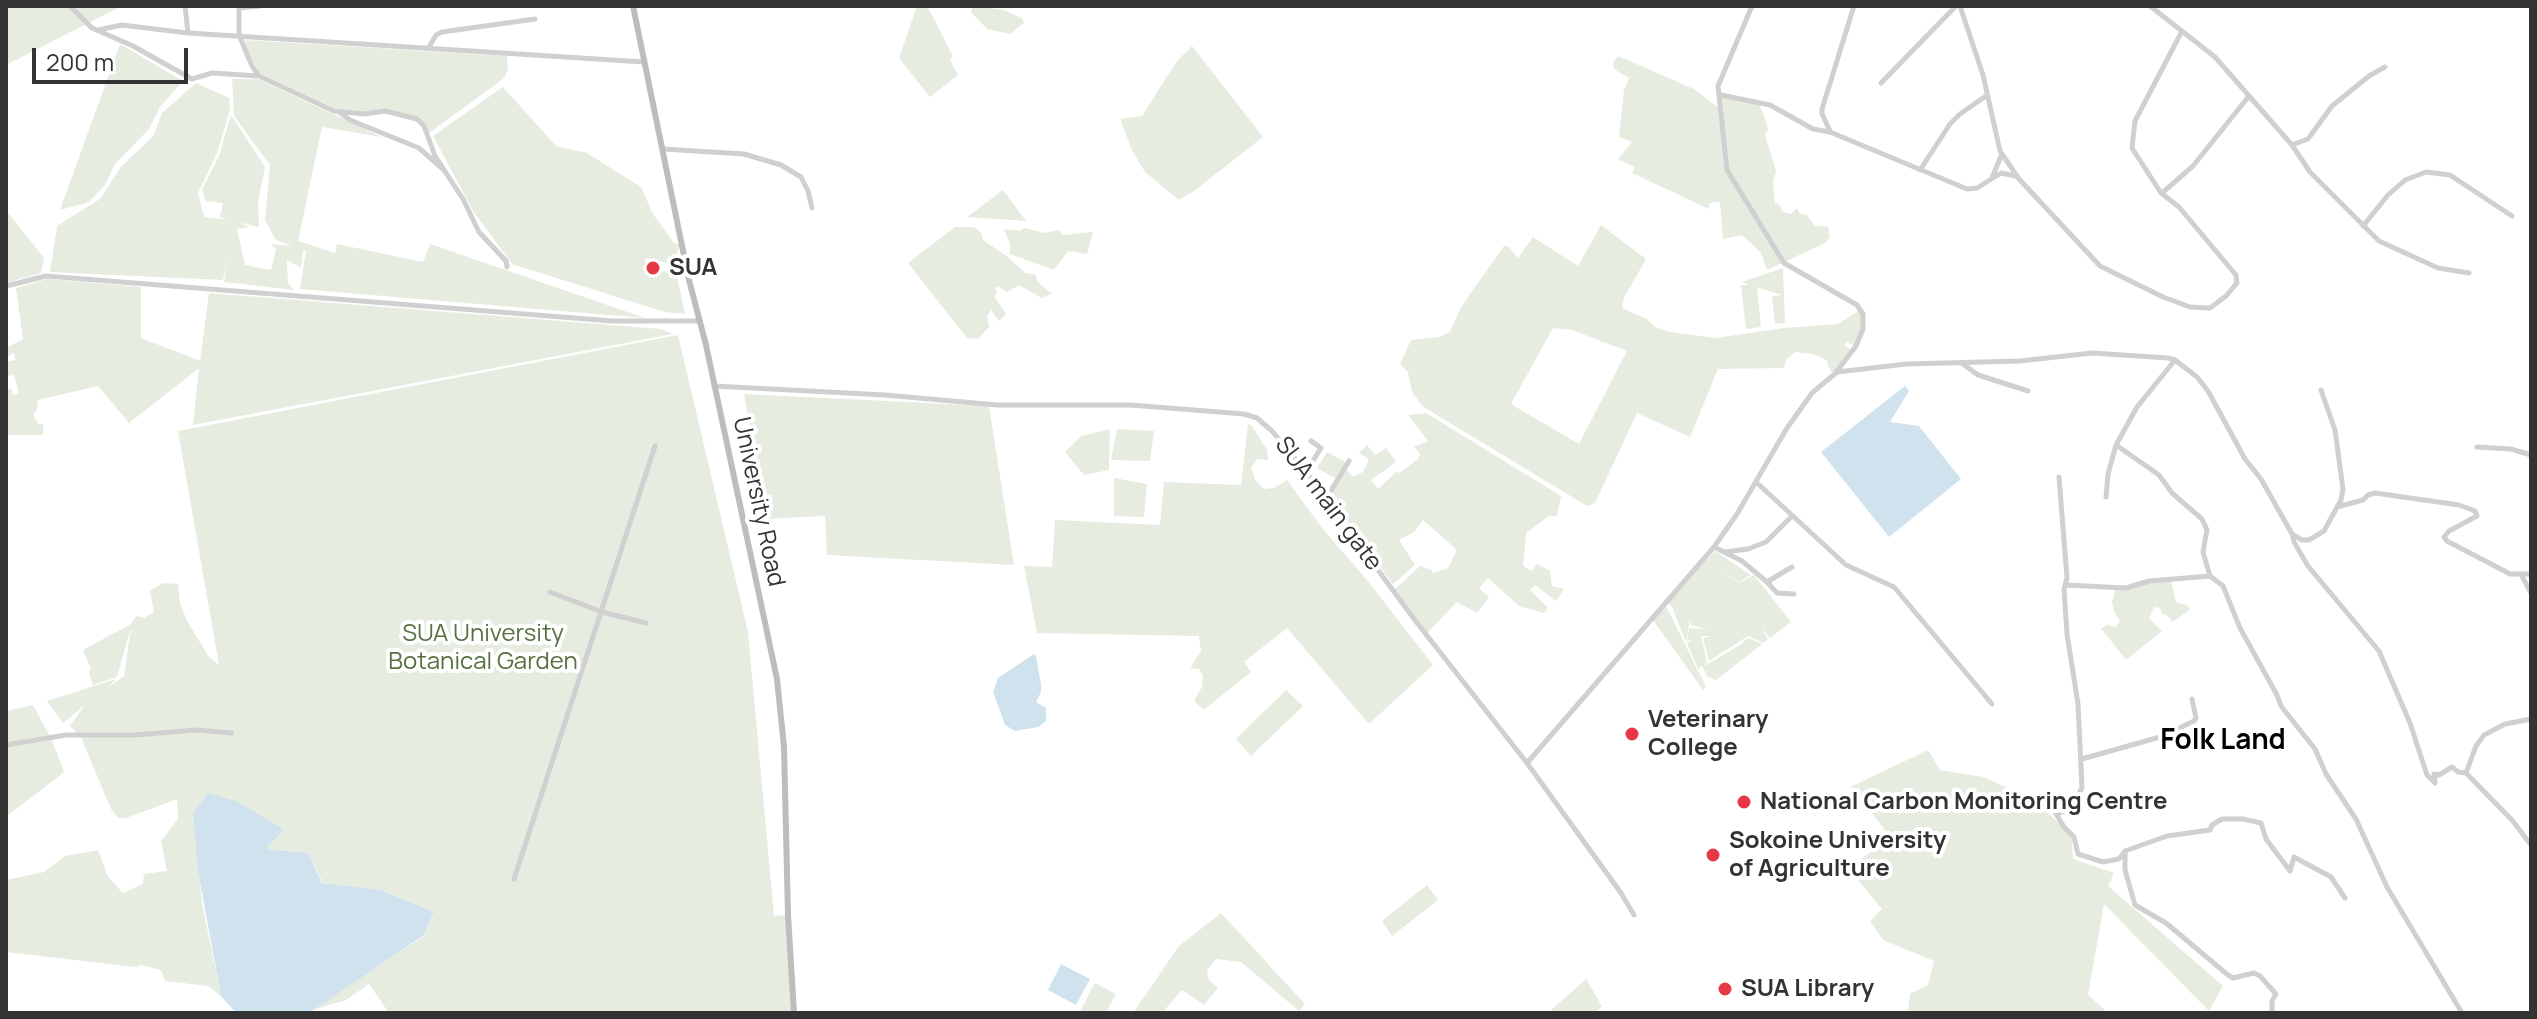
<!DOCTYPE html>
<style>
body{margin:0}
#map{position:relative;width:2537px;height:1019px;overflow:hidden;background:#fff;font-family:Manrope,sans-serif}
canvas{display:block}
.frame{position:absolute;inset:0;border:8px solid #333;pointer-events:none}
.scale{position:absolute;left:32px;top:48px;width:156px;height:36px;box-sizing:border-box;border:4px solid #333;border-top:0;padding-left:10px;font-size:24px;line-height:28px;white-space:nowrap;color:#333;-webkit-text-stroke:6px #fff;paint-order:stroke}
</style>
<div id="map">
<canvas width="2537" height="1019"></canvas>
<div class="frame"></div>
<div class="scale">200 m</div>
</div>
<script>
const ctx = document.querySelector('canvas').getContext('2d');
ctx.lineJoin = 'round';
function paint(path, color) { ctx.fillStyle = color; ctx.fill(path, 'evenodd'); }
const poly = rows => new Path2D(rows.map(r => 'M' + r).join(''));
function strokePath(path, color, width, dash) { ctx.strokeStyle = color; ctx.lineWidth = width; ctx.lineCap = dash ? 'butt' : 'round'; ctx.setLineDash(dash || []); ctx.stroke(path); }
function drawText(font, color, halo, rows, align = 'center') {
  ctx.font = font + ' Manrope,sans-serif'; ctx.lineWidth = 8; ctx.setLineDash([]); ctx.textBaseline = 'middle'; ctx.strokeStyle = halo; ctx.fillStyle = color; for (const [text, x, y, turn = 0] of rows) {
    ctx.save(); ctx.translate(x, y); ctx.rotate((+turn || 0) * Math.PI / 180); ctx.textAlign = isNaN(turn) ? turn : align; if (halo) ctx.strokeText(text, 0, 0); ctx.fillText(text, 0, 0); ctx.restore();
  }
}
const green = poly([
 [6,6,122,6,6,65],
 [917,6,927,6,932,15,953,57,950,60,958,75,930,97,899,58],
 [973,6,1004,10,1023,19,1024,23,1010,34,987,29,971,12],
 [245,40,507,56,508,70,503,79,429,133,420,118,383,109,364,112,334,108,259,73,248,52],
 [120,44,183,81,160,107,149,129,115,164,105,185,89,202,60,210],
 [1192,46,1263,137,1194,191,1179,200,1145,172,1132,150,1120,119,1142,116,1177,61],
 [1618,56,1694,89,1719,108,1721,95,1759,104,1766,120,1768,130,1765,135,1776,171,1773,181,1775,203,1779,204,1783,212,1791,214,1797,208,1800,214,1807,215,1815,226,1828,227,1830,237,1825,243,1767,270,1761,253,1742,235,1723,239,1720,202,1709,203,1709,209,1632,173,1635,167,1618,159,1632,142,1619,137,1624,90,1629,78,1614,69,1613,63],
 [232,79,258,79,382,137,322,127,298,241,335,253,337,244,423,262,430,244,645,318,300,289,306,250,303,251,301,268,287,260,288,283,294,290,224,282,228,256,223,280,50,272,57,226,100,199,121,167,154,135,162,113,196,83,229,98,230,110,217,153,198,193,204,217,228,220,220,217,223,203,206,201,202,190,219,156,231,115,265,167,258,202,259,227,239,222,250,227,237,229,245,265,271,270,276,249,271,244,292,246,276,240,265,220,270,165,234,116],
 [503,87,556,146,587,153,641,187,653,214,674,243,680,245,672,264,645,258,649,277,675,267,685,314,665,312,512,264,473,211,433,136],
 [1003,190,1026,221,967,217],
 [6,210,44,258,41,273,6,283],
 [1601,225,1646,259,1624,298,1622,308,1647,319,1655,327,1670,332,1716,338,1784,328,1838,324,1860,310,1864,321,1856,346,1847,342,1844,345,1853,351,1837,372,1831,372,1826,360,1813,354,1795,352,1786,360,1784,368,1718,369,1690,437,1637,413,1595,503,1587,506,1422,406,1412,392,1408,372,1400,364,1411,340,1439,337,1450,332,1461,307,1504,246,1508,246,1518,258,1533,237,1578,266],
 [1553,328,1572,330,1627,351,1579,444,1511,404],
 [955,227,974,227,981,233,983,240,1008,257,1025,273,1035,274,1038,282,1052,294,1042,298,1019,285,1007,292,997,286,995,289,998,292,994,296,1006,314,999,321,991,310,987,316,989,327,978,339,967,338,908,263],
 [1024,228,1045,233,1059,230,1063,235,1093,232,1087,254,1068,251,1054,270,1010,254,1010,244,1004,229,1020,231],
 [1783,268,1785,323,1775,324,1772,296,1782,295,1757,287,1761,327,1746,329,1741,285,1749,285,1742,282],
 [47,279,141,287,141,338,200,361,209,293,661,329,673,334,193,425,199,368,129,423,98,386,38,400,37,410,33,414,38,424,43,424,43,435,6,435,6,390,11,388,13,395,19,393,14,375,8,376,6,372,6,362,15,360,14,353,6,357,6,348,23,339,16,288],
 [678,335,748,632,774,916,788,915,794,1013,389,1013,369,984,346,1000,309,1011,424,936,434,912,381,890,323,883,308,853,265,849,284,829,236,801,193,814,202,903,221,996,208,986,165,981,161,970,141,965,135,967,6,952,6,880,44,872,65,856,98,850,108,877,123,893,143,884,144,874,167,871,161,841,178,819,177,799,126,818,118,818,111,809,80,735,70,726,85,705,63,723,47,701,116,679,106,689,124,676,131,627,117,677,93,685,89,673,91,669,83,650,131,624,136,616,144,618,154,612,150,591,163,583,178,584,180,603,187,621,209,657,219,665,178,431],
 [744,394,989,406,1014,565,827,555,825,516,765,519],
 [1426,413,1561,496,1557,516,1549,516,1526,533,1523,566,1532,571,1537,564,1550,571,1552,586,1564,589,1556,601,1535,585,1530,590,1548,608,1544,613,1519,606,1488,578,1479,588,1489,597,1477,613,1457,602,1426,634,1393,591,1420,566,1432,570,1432,573,1448,568,1457,550,1423,520,1414,532,1399,540,1415,565,1393,584,1376,561,1373,563,1329,499,1338,480,1317,468,1327,452,1347,463,1345,468,1353,477,1363,472,1369,459,1359,453,1367,445,1375,455,1386,448,1396,462,1371,480,1378,489,1397,471,1399,473,1417,460,1420,454,1414,447,1428,441,1408,415],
 [1248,424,1252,426,1267,450,1268,460,1257,459,1251,468,1256,481,1264,489,1274,488,1287,480,1322,528,1367,580,1433,665,1369,724,1287,628,1244,662,1251,672,1204,710,1194,701,1202,687,1203,676,1199,669,1190,668,1201,651,1199,636,1037,633,1024,566,1052,567,1055,520,1160,525,1164,482,1241,485],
 [1110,429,1109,470,1084,475,1065,452,1081,436],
 [1117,429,1154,431,1150,461,1111,460],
 [1114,478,1147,484,1144,517,1114,516],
 [1715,551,1751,575,1739,582,1711,562,1739,583,1754,575,1791,622,1770,638,1762,628,1768,639,1763,643,1748,636,1709,661,1703,638,1712,636,1701,636,1707,662,1704,666,1739,646,1748,638,1762,644,1716,680,1707,676,1702,666,1698,669,1687,643,1694,640,1687,641,1689,628,1709,630,1691,625,1690,620,1686,642,1672,607,1667,602],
 [2171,580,2176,602,2187,605,2190,610,2172,622,2168,616,2162,614,2160,608,2154,607,2149,618,2162,631,2126,660,2101,628,2108,625,2115,627,2120,622,2114,611,2112,601,2115,592,2112,587],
 [1665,604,1706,687,1703,690,1653,620],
 [1286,690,1303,706,1251,756,1236,739],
 [33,705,51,738,64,772,6,817,6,711],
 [1928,750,1940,770,1984,777,2033,800,2064,827,2072,840,2073,859,2114,873,2108,886,2223,986,2209,1011,2104,904,2088,995,2108,1013,1908,1013,1910,994,1928,985,1934,961,1883,940,1870,921,1882,909,1848,868,1891,838,1852,787,1846,789],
 [1427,885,1438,900,1392,936,1382,921],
 [1221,913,1305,1004,1299,1011,1241,962,1216,959,1207,970,1209,980,1218,988,1204,1005,1182,990,1162,1013,1133,1013,1179,946],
 [1586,979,1602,1006,1594,1013,1548,1013],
 [1095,983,1116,994,1106,1013,1079,1013]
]);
const water = poly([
 [1905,386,1909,391,1890,422,1919,426,1961,479,1889,537,1821,452],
 [1034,654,1036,656,1041,684,1041,692,1036,702,1046,708,1046,721,1038,727,1015,731,1005,725,993,692,998,678],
 [208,793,236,801,284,829,266,849,308,853,322,883,381,890,434,912,424,935,309,1013,236,1013,221,996,198,871,193,814],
 [1061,964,1090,979,1076,1005,1048,990]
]);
const minor = poly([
 [70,6,92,28,133,46,192,79,212,73,258,76],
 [185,6,188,33,644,62],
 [239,6,239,35,252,66,259,76,334,111,365,114,385,111,417,119,424,126,435,156,463,199,479,232,506,261,507,267],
 [1752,6,1718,86,1727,170,1784,263,1857,305,1863,314,1863,329,1856,346,1837,371],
 [1960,6,1983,75,2000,151,2019,179,2100,266,2163,297,2190,307,2210,308,2226,296,2237,283,2236,275,2179,207,2161,193,2132,148,2135,121,2182,31],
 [2150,6,2215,57,2292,145,2310,172,2379,241,2438,268,2469,273],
 [240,8,260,6],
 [98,30,122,25,188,33],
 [429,47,436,35,442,32,535,19],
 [1881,83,1956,6],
 [1721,95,1770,105,1813,129,1830,132,1967,189,1977,188,2001,173,2015,176],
 [339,112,350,120,419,148,444,170],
 [1830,131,1822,114,1822,109,1854,6],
 [2292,145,2308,139,2332,106,2369,76,2385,67],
 [663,149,744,154,781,165,801,177,808,191,812,208],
 [1920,170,1950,124,1960,114,1986,96],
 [1992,178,2001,156],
 [2162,193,2193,166,2249,96],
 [2363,226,2388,195,2405,180,2426,172,2450,175,2512,216],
 [6,286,46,276,612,321,700,321],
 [2175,360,2197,377,2208,391,2245,459,2261,479,2292,534,2302,540,2309,540,2324,531,2341,500,2343,489,2335,430,2321,390],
 [1963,364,1978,375,2028,391],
 [714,386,885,395,997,405,1131,405,1244,414,1257,418,1272,431,1304,469,1414,619,1527,763,1621,893,1634,915],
 [2477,447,2511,449,2531,455],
 [1306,472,1321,448,1311,441],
 [1756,482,1846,565,1894,587,1992,704],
 [2106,497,2108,474,2116,445],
 [1326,499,1349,461],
 [2337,507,2363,500,2368,495,2375,493,2459,505,2475,511,2477,516,2449,531,2444,537,2447,541,2510,574,2531,574],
 [2292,534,2294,542,2308,566,2379,651,2410,723,2427,775,2435,783,2434,774,2439,775,2452,767,2458,772,2466,773,2512,820,2531,845],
 [1714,547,1742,561,1767,582,1792,567],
 [1725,552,1748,549,1766,542,1792,516],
 [2522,576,2531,593],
 [1767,582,1777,593,1794,594],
 [2065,585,2126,588,2149,581,2210,576],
 [550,592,602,612,646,623],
 [6,745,66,735,134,735,197,730,231,733],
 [2082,759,2160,737,2194,721,2196,718,2192,699],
 [1527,763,1714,547,1737,514,1787,428,1812,393,1837,372,1906,364,2020,361,2092,353,2168,358,2175,360,2137,407,2116,445,2159,475,2172,493,2202,519,2207,530,2203,552,2210,576,2223,586,2240,628,2277,695,2281,706,2315,749,2326,774,2356,819,2387,887,2462,1013],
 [2466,773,2476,746,2484,735,2505,724,2531,719],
 [2055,812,2064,827,2074,837,2078,854,2103,862,2119,859,2125,851,2167,836,2210,830,2212,825,2222,819,2243,819,2261,823,2266,839,2290,871,2294,857,2331,877,2345,898],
 [2057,814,2070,809,2082,788,2078,704,2067,634,2064,589,2067,578,2059,477],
 [2125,852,2125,870,2135,905,2166,923,2228,975,2233,978,2254,973,2260,976,2276,994,2272,1001,2272,1013],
 [514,879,655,446]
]);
const secondary = poly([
 [633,6,689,280,706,345,777,679,784,747,788,915,794,1013]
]);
const markers = [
 [653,268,8,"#e63946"],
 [1632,734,8,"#e63946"],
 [1744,802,8,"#e63946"],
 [1713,855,8,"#e63946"],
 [1725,989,8,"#e63946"]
];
const poiNames = [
 ["SUA",669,268],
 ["Veterinary",1648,720],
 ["College",1648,748],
 ["National Carbon Monitoring Centre",1760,802],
 ["Sokoine University",1729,841],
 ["of Agriculture",1729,869],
 ["SUA Library",1741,989]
];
const streetNames = [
 ["University Road",758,502,78],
 ["SUA main gate",1328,504,53]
];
const parkNames = [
 ["SUA University",483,634],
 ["Botanical Garden",483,662]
];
const quarterNames = [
 ["Folk Land",2223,741]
];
paint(green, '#e6ecdf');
paint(water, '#cfe2ee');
strokePath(minor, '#d0d0d0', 5);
strokePath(secondary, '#bdbdbd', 6);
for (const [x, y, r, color] of markers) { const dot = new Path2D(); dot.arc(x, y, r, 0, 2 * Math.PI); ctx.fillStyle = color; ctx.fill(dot); strokePath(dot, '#fff', 3); }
drawText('bold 24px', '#333', '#fff', poiNames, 'left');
drawText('24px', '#333', '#fff', streetNames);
drawText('24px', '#56703f', '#fff', parkNames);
drawText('bold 28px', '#000', '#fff', quarterNames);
</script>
